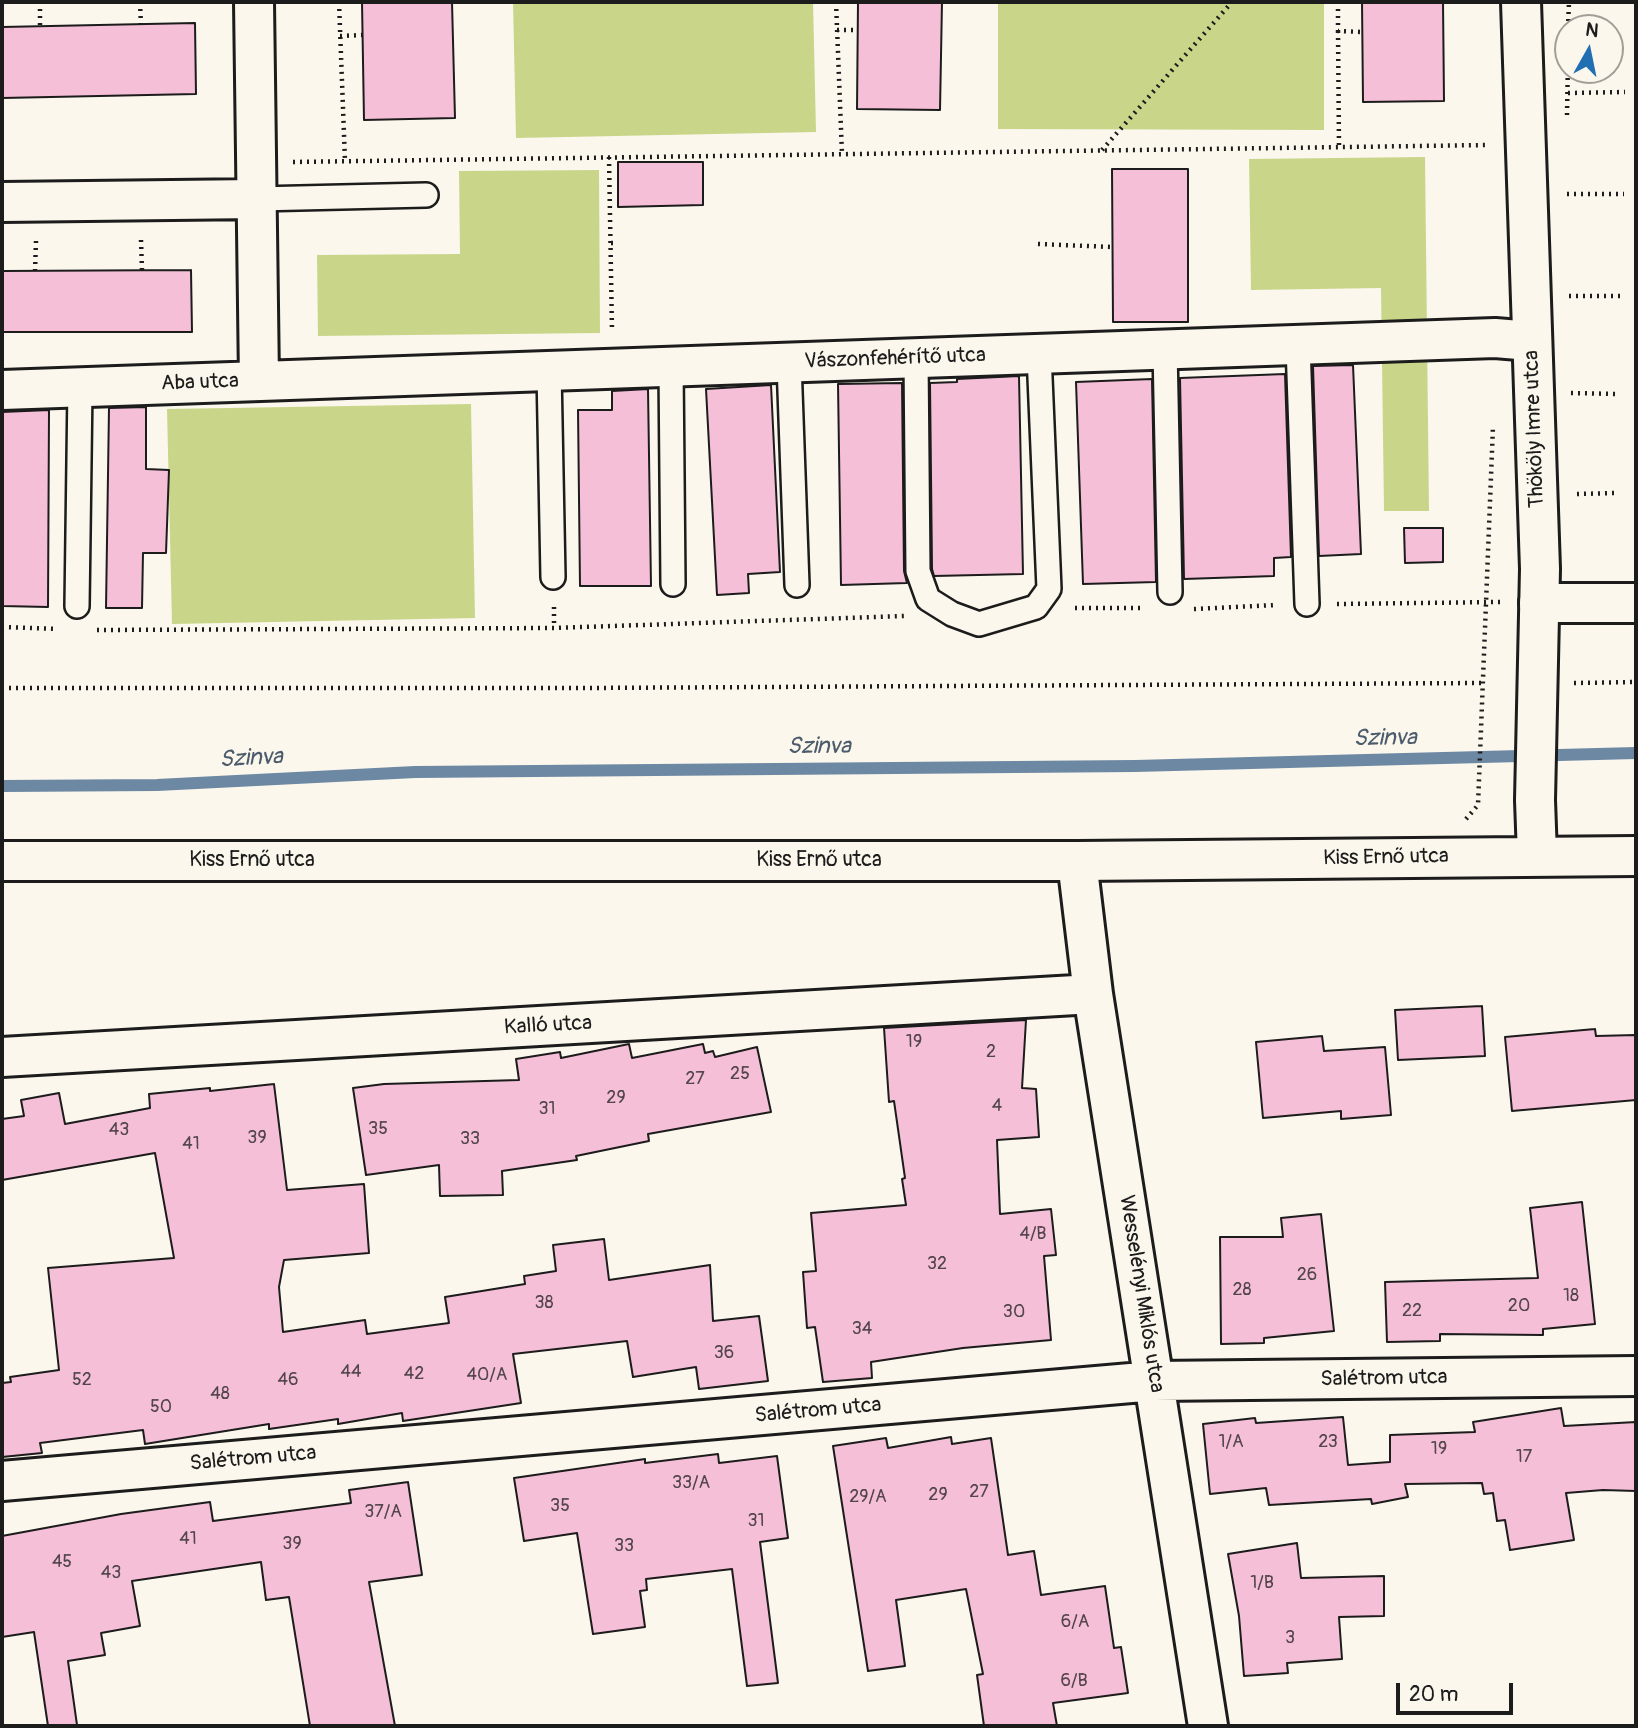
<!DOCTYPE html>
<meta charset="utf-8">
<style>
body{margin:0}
#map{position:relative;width:1638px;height:1728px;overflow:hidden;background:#fbf7ec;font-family:Pangolin,sans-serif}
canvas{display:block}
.frame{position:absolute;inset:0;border:4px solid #1c1c1c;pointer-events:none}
.north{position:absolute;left:1554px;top:14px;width:70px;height:70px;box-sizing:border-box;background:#fbf7ec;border:2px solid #a29f99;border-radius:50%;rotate:9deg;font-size:19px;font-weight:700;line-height:28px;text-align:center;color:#1c1c1c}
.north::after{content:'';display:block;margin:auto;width:24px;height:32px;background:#1f6fb2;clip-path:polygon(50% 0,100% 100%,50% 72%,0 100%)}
.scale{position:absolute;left:1396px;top:1683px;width:117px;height:32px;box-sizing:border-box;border:4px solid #1c1c1c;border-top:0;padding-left:9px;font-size:21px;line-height:24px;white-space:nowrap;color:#1c1c1c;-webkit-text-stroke:5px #fbf7ec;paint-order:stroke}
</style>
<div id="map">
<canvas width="1638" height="1728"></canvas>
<div class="frame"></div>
<div class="north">N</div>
<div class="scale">20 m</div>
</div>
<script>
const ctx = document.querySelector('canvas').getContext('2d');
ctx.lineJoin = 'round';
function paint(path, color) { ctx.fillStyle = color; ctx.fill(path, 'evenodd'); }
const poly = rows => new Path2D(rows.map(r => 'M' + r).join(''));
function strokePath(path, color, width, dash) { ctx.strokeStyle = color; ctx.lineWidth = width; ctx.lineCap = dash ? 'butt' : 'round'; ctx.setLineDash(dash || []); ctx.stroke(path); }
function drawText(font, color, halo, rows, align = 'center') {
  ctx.font = font + ' Pangolin,sans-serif'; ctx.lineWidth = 5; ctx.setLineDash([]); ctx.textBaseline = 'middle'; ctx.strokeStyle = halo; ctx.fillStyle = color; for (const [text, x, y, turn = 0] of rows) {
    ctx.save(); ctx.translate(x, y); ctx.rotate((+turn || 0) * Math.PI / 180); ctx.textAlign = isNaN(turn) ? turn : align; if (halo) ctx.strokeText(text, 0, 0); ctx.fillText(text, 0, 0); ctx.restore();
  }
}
const green = poly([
 [513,2,813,2,816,132,516,138],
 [998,2,1324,2,1324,130,998,129],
 [1425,157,1429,511,1384,511,1381,288,1251,290,1249,159],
 [599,170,600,333,318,336,317,255,460,254,459,171],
 [471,404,475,618,172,624,167,409]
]);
const stream = poly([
 [2,786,157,785,415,772,1135,766,1636,753]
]);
const building = poly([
 [362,2,452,2,455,118,364,120,362,2],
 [858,2,942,2,940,110,857,109,858,2],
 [1362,2,1443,2,1444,101,1363,102,1362,2],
 [195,23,196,94,2,98,2,27,195,23],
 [618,162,703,162,703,205,618,207,618,162],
 [1112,169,1188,169,1188,322,1113,322,1112,169],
 [191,270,192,332,2,332,2,271,191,270],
 [1353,365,1361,554,1319,556,1313,366,1353,365],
 [1285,374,1291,557,1274,558,1274,576,1184,579,1180,378,1285,374],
 [1019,376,1023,574,934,576,932,569,930,383,957,382,957,379,1019,376],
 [1152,379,1156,582,1083,584,1076,382,1152,379],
 [902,383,904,571,907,583,841,585,838,384,902,383],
 [771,385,780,572,748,574,749,593,717,595,706,389,771,385],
 [648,389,651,586,580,586,578,410,612,410,612,391,648,389],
 [146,407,146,469,169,470,166,553,143,553,142,608,106,608,109,408,146,407],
 [49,410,48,607,2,606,2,412,49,410],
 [1404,528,1443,528,1443,562,1405,563,1404,528],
 [1482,1006,1485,1056,1398,1060,1395,1010,1482,1006],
 [1026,1020,1022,1088,1036,1089,1039,1137,997,1140,1000,1214,1051,1209,1056,1255,1044,1256,1051,1340,963,1348,871,1362,872,1378,823,1382,815,1327,807,1328,803,1272,816,1271,811,1213,906,1205,902,1179,905,1178,894,1101,889,1102,884,1028,1026,1020],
 [1595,1029,1596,1036,1636,1035,1636,1100,1512,1111,1505,1037,1595,1029],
 [1322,1036,1324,1051,1385,1047,1391,1115,1341,1119,1341,1111,1263,1118,1256,1042,1322,1036],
 [629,1044,632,1058,703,1044,705,1053,713,1051,715,1057,757,1047,771,1112,648,1134,649,1141,576,1156,577,1160,502,1171,503,1195,440,1196,439,1165,366,1175,353,1088,384,1084,519,1080,516,1059,560,1052,561,1058,629,1044],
 [274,1084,287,1190,364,1184,369,1253,284,1260,279,1287,283,1332,365,1320,367,1334,449,1323,445,1297,525,1284,524,1276,556,1271,553,1245,604,1239,609,1280,710,1265,713,1321,759,1316,768,1381,699,1389,696,1367,633,1377,627,1341,513,1354,521,1403,403,1421,402,1413,338,1424,338,1419,269,1429,269,1424,145,1444,143,1430,40,1443,42,1453,2,1457,2,1383,11,1382,10,1377,59,1370,48,1268,174,1258,155,1153,2,1180,2,1119,24,1116,21,1100,59,1093,65,1124,150,1108,149,1094,210,1088,210,1091,274,1084],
 [1582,1202,1595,1324,1543,1329,1543,1335,1440,1334,1440,1341,1387,1342,1385,1282,1538,1278,1530,1208,1582,1202],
 [1321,1214,1334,1331,1264,1338,1264,1343,1221,1344,1220,1237,1283,1237,1281,1218,1321,1214],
 [1561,1408,1564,1426,1636,1422,1636,1491,1603,1490,1566,1493,1574,1540,1510,1550,1505,1520,1497,1521,1493,1493,1484,1494,1482,1483,1405,1484,1408,1497,1372,1504,1371,1499,1269,1505,1266,1488,1210,1494,1203,1424,1255,1418,1256,1423,1343,1417,1348,1465,1390,1462,1390,1435,1475,1432,1473,1422,1561,1408],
 [951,1437,952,1444,991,1438,1008,1555,1034,1551,1041,1595,1105,1586,1114,1648,1121,1647,1128,1693,1053,1703,1057,1726,984,1726,977,1675,983,1674,966,1589,896,1600,905,1666,868,1671,833,1446,886,1438,888,1448,951,1437],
 [718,1454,719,1463,777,1456,788,1538,760,1542,778,1683,747,1686,732,1569,646,1579,647,1590,640,1591,645,1627,593,1634,577,1533,524,1541,514,1478,645,1459,645,1463,718,1454],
 [408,1482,422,1575,369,1582,395,1726,310,1726,289,1597,266,1600,261,1562,132,1581,140,1626,101,1633,105,1655,68,1661,77,1725,48,1726,34,1632,2,1637,2,1536,121,1514,210,1502,213,1521,351,1503,349,1490,408,1482],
 [1297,1543,1301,1578,1384,1576,1384,1616,1339,1617,1342,1659,1287,1663,1288,1673,1244,1676,1239,1616,1228,1554,1297,1543]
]);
const path = poly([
 [40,2,40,26],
 [140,2,141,25],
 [339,2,345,161],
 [836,2,842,154],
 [1338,2,1338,31,1362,32],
 [1568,28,1569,2],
 [837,30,858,30],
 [1338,31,1339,147],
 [340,36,363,35],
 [1568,93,1625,92],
 [1567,115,1568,60],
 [1102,150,1232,2],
 [609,157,612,331],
 [293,162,1488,145],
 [1567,194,1624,194],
 [141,240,142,270],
 [611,243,618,243],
 [1038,244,1112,247],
 [35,271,36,241],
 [1569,296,1621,296],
 [1571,393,1618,394],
 [1577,494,1616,493],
 [1337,604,1500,602],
 [554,607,554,628],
 [1075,608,1143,608],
 [1194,609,1276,605],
 [2,627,57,629],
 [97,630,554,628,904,616],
 [1574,683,1636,682],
 [2,688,585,688,1482,683],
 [1466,819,1478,805,1493,426]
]);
const service = poly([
 [257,199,426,195],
 [1298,345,1307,604],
 [1165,349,1170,592],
 [916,358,918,571,928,599,952,614,979,624,1036,607,1049,589,1039,354],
 [789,363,797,585],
 [671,367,673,584],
 [549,371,553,577],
 [77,606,80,387]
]);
const minor = poly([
 [254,2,259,381],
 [2,202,257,199],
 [2,390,1495,338,1531,341],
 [1539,603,1636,603],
 [1077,861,1093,994,1208,1726],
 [2,1057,1093,994],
 [2,1481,1154,1381,1636,1376]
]);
const tertiary = poly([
 [1521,2,1540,569,1535,800,1537,856],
 [2,861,1077,861,1636,856]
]);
const numberNames = [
 ["19",914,1042],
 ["2",991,1052],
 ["25",740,1074],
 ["27",695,1079],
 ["29",616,1098],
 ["4",997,1106],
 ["31",547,1109],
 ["35",378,1129],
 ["43",119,1130],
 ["39",257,1138],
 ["33",470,1139],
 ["41",191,1144],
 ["4/B",1033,1234],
 ["32",937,1264],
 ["26",1307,1275],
 ["28",1242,1290],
 ["18",1571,1296],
 ["38",544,1303],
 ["20",1519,1306],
 ["22",1412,1311],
 ["30",1014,1312],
 ["34",862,1329],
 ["36",724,1353],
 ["44",351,1372],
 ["42",414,1374],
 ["40/A",487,1375],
 ["52",82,1380],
 ["46",288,1380],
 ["48",220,1394],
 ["50",161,1407],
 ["1/A",1231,1442],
 ["23",1328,1442],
 ["19",1439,1449],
 ["17",1524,1457],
 ["33/A",691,1483],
 ["27",979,1492],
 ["29",938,1495],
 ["29/A",868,1497],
 ["35",560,1506],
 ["37/A",383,1512],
 ["31",756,1521],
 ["41",188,1539],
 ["39",292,1544],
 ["33",624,1546],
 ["45",62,1562],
 ["43",111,1573],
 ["1/B",1262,1583],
 ["6/A",1075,1622],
 ["3",1290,1638],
 ["6/B",1074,1681]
];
const streetNames = [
 ["Vászonfehérítő utca",895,359,-2],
 ["Aba utca",200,383,-2],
 ["Thököly Imre utca",1535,429,-92],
 ["Kiss Ernő utca",1386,858,-1],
 ["Kiss Ernő utca",252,861],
 ["Kiss Ernő utca",819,861],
 ["Kalló utca",548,1026,-3],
 ["Wesselényi Miklós utca",1141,1294,81],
 ["Salétrom utca",1384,1379,-1],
 ["Salétrom utca",818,1411,-5],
 ["Salétrom utca",253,1459,-5]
];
const waterNames = [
 ["Szinva",1385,739,-1],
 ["Szinva",819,747],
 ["Szinva",251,759,-3]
];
paint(green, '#c9d68a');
strokePath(stream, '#6c88a3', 12);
paint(building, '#f6bfd8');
strokePath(building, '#1c1c1c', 2);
strokePath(service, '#1c1c1c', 28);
strokePath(minor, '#1c1c1c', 44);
strokePath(tertiary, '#1c1c1c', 44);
strokePath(path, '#1c1c1c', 4.5, [2, 5]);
strokePath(service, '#fbf7ec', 23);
strokePath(minor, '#fbf7ec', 38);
strokePath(tertiary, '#fbf7ec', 38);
drawText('18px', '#52454b', null, numberNames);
drawText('21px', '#1c1c1c', '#fbf7ec', streetNames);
drawText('italic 23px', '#4b5b6b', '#fbf7ec', waterNames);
</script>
